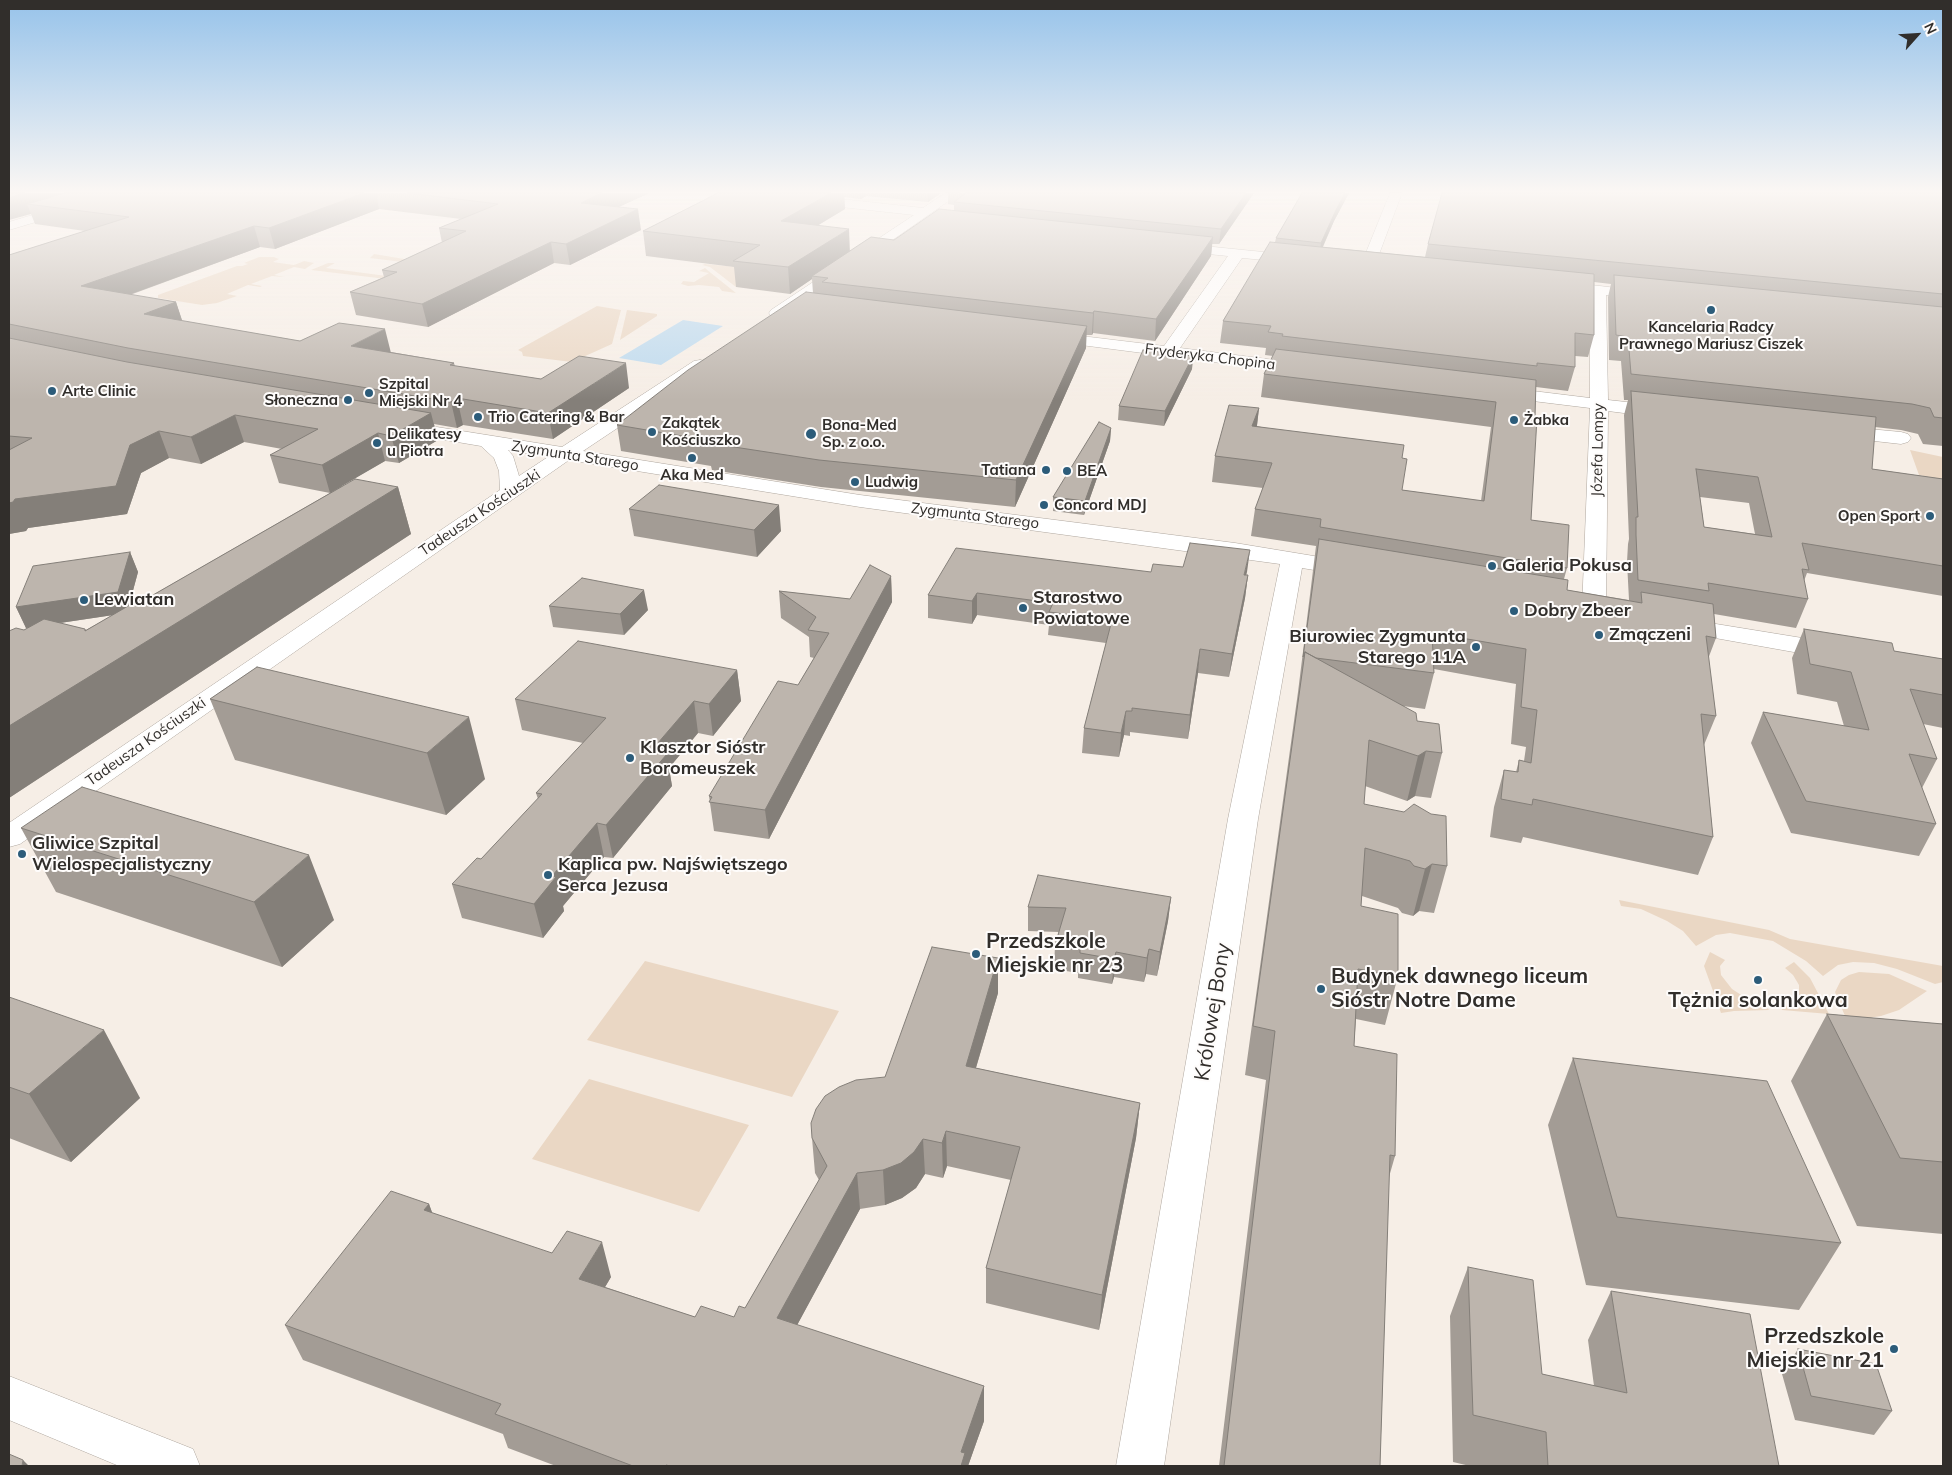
<!DOCTYPE html>
<meta charset="utf-8">
<style>
body{margin:0}
#map{position:relative;width:1952px;height:1475px;overflow:hidden;background:#f6eee6;font-family:Mulish,sans-serif}
canvas{display:block}
.frame{position:absolute;inset:0;border:10px solid #312e2b;pointer-events:none}
.north{position:absolute;left:1892px;top:10px;width:50px;height:50px;-webkit-text-stroke:4px #fefcfb;paint-order:stroke;rotate:64deg;font-size:14px;font-weight:700;line-height:20px;text-align:center;color:#312e2b}
.north::after{content:'';display:block;margin:auto;width:18px;height:22px;background:#312e2b;clip-path:polygon(50% 0,100% 100%,50% 72%,0 100%)}
</style>
<div id="map">
<canvas width="1952" height="1475"></canvas>
<div class="frame"></div>
<div class="north">N</div>
</div>
<script>
const ctx = document.querySelector('canvas').getContext('2d');
ctx.lineJoin = 'round';
function paint(path, color) { ctx.fillStyle = color; ctx.fill(path, 'evenodd'); }
const poly = rows => new Path2D(rows.map(r => 'M' + r).join(''));
function strokePath(path, color, width, dash) { ctx.strokeStyle = color; ctx.lineWidth = width; ctx.lineCap = dash ? 'butt' : 'round'; ctx.setLineDash(dash || []); ctx.stroke(path); }
function drawText(font, color, halo, rows, align = 'center') {
  ctx.font = font + ' Mulish,sans-serif'; ctx.lineWidth = 4; ctx.setLineDash([]); ctx.textBaseline = 'middle'; ctx.strokeStyle = halo; ctx.fillStyle = color; for (const [text, x, y, turn = 0] of rows) {
    ctx.save(); ctx.translate(x, y); ctx.rotate((+turn || 0) * Math.PI / 180); ctx.textAlign = isNaN(turn) ? turn : align; if (halo) ctx.strokeText(text, 0, 0); ctx.fillText(text, 0, 0); ctx.restore();
  }
}
const green = poly([
 [374,254,423,262,386,279,311,270,328,263,335,263,326,268,387,276,410,263,370,258],
 [259,257,274,257,279,259,273,262,294,265,304,261,314,263,305,269,294,267,274,275,285,277,272,276,251,284,262,286,260,287,248,285,227,294,237,296,217,303,202,305,158,298,158,295,237,266,242,266,248,264,244,263],
 [705,264,716,265,780,271,754,276,736,287,710,267,702,265],
 [705,268,711,273,736,293,722,291,719,287,699,285,688,286,681,284,683,281,694,282,709,273,699,271],
 [597,306,621,310,612,344,572,362,523,356,522,352,518,350],
 [627,310,657,314,657,316,620,340],
 [1910,450,1943,457,1943,480,1919,475],
 [1619,900,1769,930,1790,939,1943,966,1943,982,1935,984,1897,969,1874,963,1853,962,1838,965,1823,976,1806,961,1773,941,1730,933,1716,935,1696,946,1683,931,1667,921,1641,909,1621,906],
 [1710,952,1725,960,1720,966,1721,975,1732,989,1752,1002,1765,1005,1769,1010,1734,1011,1721,1013,1704,966],
 [645,961,839,1011,792,1097,587,1040],
 [1794,962,1810,978,1829,1014,1782,1010,1781,1007,1793,1004,1799,999,1799,985,1793,975,1785,968],
 [1859,972,1889,974,1927,991,1899,1010,1881,1016,1862,1019,1845,1016,1835,992,1841,980,1849,975],
 [589,1079,749,1125,699,1212,532,1159]
]);
const water = poly([
 [683,320,723,326,661,365,619,358]
]);
const minor = poly([
 [105,193,125,193,123,196,9,230,9,222,105,193],
 [743,193,786,193,923,208,945,193,960,193,783,316,777,318,771,316,769,313,771,310,914,215,749,197,743,193],
 [1390,193,1402,193,1375,265,1373,268,1368,269,1363,268,1361,265,1390,193],
 [1174,243,1303,256,1305,259,1303,262,1298,263,1242,258,1180,348,1306,364,1312,365,1315,369,1312,373,1306,374,1042,340,1040,337,1042,334,1048,332,1164,346,1228,256,1169,250,1167,247,1169,244,1174,243],
 [1557,281,1651,292,1654,295,1651,298,1646,300,1606,295,1608,400,1663,406,1670,408,1672,412,1670,416,1663,418,1608,411,1606,610,1602,615,1594,617,1586,615,1582,610,1590,408,1500,397,1494,396,1491,392,1494,388,1500,387,1590,398,1590,293,1552,288,1550,285,1552,282,1557,281],
 [700,360,706,361,709,365,706,369,583,451,860,495,1235,543,1350,562,1358,564,1361,569,1358,574,1350,576,1302,568,1258,819,1164,1466,1116,1466,1228,819,1280,564,860,507,569,460,20,844,9,847,9,823,500,490,499,471,494,458,481,446,392,431,390,427,392,423,399,421,562,447,694,361,700,360],
 [508,450,548,457,519,476,513,456,508,450],
 [1837,426,1901,432,1908,434,1911,438,1908,442,1901,444,1830,436,1827,432,1830,428,1837,426],
 [1679,618,1833,643,1842,646,1846,651,1842,656,1833,659,1670,630,1667,625,1670,620,1679,618],
 [9,1376,193,1449,200,1466,119,1466,9,1420,9,1376]
]);
const wall = poly([
 [9,193,649,193,619,207,641,230,570,265,554,263,428,327,356,315,350,292,384,277,382,270,442,243,439,228,461,219,379,209,275,249,260,247,130,295,176,302,182,321,300,341,391,352,454,363,455,366,541,379,629,388,553,439,463,425,457,428,434,424,438,440,399,463,385,461,341,486,398,487,411,534,9,798,24,630,29,628,26,628,16,607,130,552,138,572,129,605,153,595,330,493,279,483,270,455,282,449,244,442,201,464,169,458,141,473,127,514,28,528,26,531,9,534,9,255,85,231,35,224,31,214],
 [113,615,86,630,60,623],
 [718,193,941,193,928,202,866,196,861,199,844,197,845,209,817,226,850,251,894,240,954,210,954,205,948,204,948,193,1254,193,1219,244,1212,244,1211,256,1155,341,1093,333,1092,335,1086,335,1086,348,1015,507,821,487,712,470,711,466,621,451,617,425,813,293,812,279,790,294,736,287,734,267,646,256,643,231],
 [1302,193,1349,193,1334,221,1323,247,1425,257,1428,244,1943,193,1943,446,1923,444,1918,434,1901,430,1875,427,1872,469,1943,479,1943,596,1807,573,1804,581,1808,599,1796,628,1714,614,1716,638,1708,659,1716,716,1704,745,1713,837,1698,875,1523,837,1521,843,1490,837,1494,807,1504,770,1516,772,1519,760,1524,761,1526,747,1511,744,1516,684,1434,669,1434,673,1425,709,1403,706,1417,721,1442,753,1431,798,1415,796,1407,801,1365,786,1364,804,1447,866,1434,913,1419,911,1413,916,1402,913,1398,908,1362,896,1361,906,1398,976,1385,1025,1356,1019,1354,1046,1395,1156,1389,1177,1380,1466,1381,1466,1219,1466,1266,1080,1245,1075,1298,692,1316,546,1251,536,1255,509,1263,488,1212,482,1215,456,1259,408,1257,426,1402,458,1402,490,1481,501,1491,427,1261,397,1264,374,1273,356,1265,355,1266,348,1220,343,1223,321,1275,242,1276,238],
 [1594,282,1611,284,1608,297,1609,360,1621,361,1624,400,1628,400,1624,415,1629,539,1628,544,1627,562,1629,600,1567,590,1564,579,1567,568,1531,520,1536,387,1568,391,1575,367,1575,356,1588,357,1594,335],
 [1700,497,1749,503,1755,534,1704,527],
 [1193,356,1192,369,1164,426,1118,420,1119,406],
 [1111,428,1110,441,1084,515,1053,511,1053,497],
 [629,509,781,531,757,557,634,536],
 [1151,572,1248,575,1245,598,1229,677,1198,673,1188,739,1130,732,1130,736,1124,735,1119,757,1082,753,1084,728,1106,643,1048,635,1049,625,977,615,972,624,928,618,928,595],
 [891,576,892,602,769,839,714,831,709,796,798,685,814,658,810,657,809,637,781,618,779,591,850,599],
 [549,606,648,610,624,635,553,627],
 [1804,629,1894,651,1943,659,1943,728,1923,724,1937,759,1922,788,1936,824,1919,856,1791,833,1751,743,1763,712,1844,726,1837,702,1797,694,1792,658],
 [257,667,485,779,446,815,235,760,210,699],
 [737,670,741,701,713,736,698,733,669,768,672,786,613,858,604,857,563,906,564,911,543,938,462,918,452,884,481,859,538,799,536,793,583,743,522,730,515,699],
 [21,828,334,920,282,967,56,892],
 [1171,897,1168,921,1157,976,1146,974,1144,982,1114,977,1112,984,1078,978,1078,973,1054,969,1055,945,1059,932,1028,931,1028,907],
 [998,958,998,993,976,1068,1140,1103,1136,1138,1099,1330,986,1303,986,1268,1011,1180,947,1166,943,1178,925,1174,916,1188,902,1198,885,1205,860,1209,797,1325,984,1386,984,1421,968,1466,556,1466,508,1448,503,1434,303,1360,285,1325,429,1204,432,1213,611,1277,605,1287,695,1317,734,1317,745,1308,819,1180,815,1173,812,1138,885,1077],
 [9,997,140,1098,71,1162,9,1138],
 [1827,1014,1943,1024,1943,1234,1857,1226,1791,1081],
 [1573,1058,1841,1243,1799,1310,1586,1285,1548,1125],
 [1468,1267,1542,1374,1594,1386,1588,1340,1611,1291,1779,1466,1470,1466,1453,1462,1450,1316],
 [1798,1349,1892,1411,1874,1435,1795,1420,1782,1374]
]);
const shadedWall = poly([
 [25,193,98,193,27,204,31,214,9,220,9,198],
 [364,193,376,193,379,209,275,249,269,228],
 [602,193,649,193,584,223,581,203],
 [831,193,844,193,845,209,783,246,781,221],
 [860,193,866,193,866,196,861,199],
 [928,193,941,193,928,202],
 [1246,193,1254,193,1219,244,1221,229],
 [1345,193,1349,193,1334,221,1319,255,1321,243,1336,210],
 [638,209,641,230,570,265,566,244],
 [254,226,260,247,90,309,81,286],
 [849,229,850,254,812,276,812,279,790,294,788,267],
 [1213,237,1211,256,1155,341,1156,319],
 [551,242,554,263,428,327,422,304],
 [176,302,184,326,144,314],
 [1094,311,1093,333,1092,335,1093,313],
 [1087,326,1086,348,1015,507,1016,480],
 [385,329,391,353,351,346],
 [1193,356,1192,369,1164,426,1165,411],
 [626,363,629,388,553,439,548,413],
 [457,398,463,425,457,428,451,402],
 [1259,408,1256,433,1252,426],
 [431,413,438,440,399,463,391,436],
 [235,415,244,442,201,464,191,437],
 [1111,428,1110,441,1084,515,1085,501],
 [159,431,169,458,141,473,127,514,28,528,26,531,9,534,9,503,15,499],
 [378,433,385,461,330,493,322,465],
 [398,487,411,534,9,798,9,726,85,631,85,629,103,668],
 [779,505,781,531,757,557,754,530],
 [1250,550,1247,572,1241,597,1244,575],
 [130,552,138,572,127,613,26,628,16,607],
 [1248,575,1245,598,1229,677,1232,654],
 [891,576,892,602,769,839,765,810],
 [644,590,648,610,624,635,620,614],
 [977,593,977,615,972,624,972,601],
 [1200,649,1198,673,1188,739,1190,715],
 [737,670,741,701,713,736,709,704],
 [694,701,698,733,669,768,672,786,613,858,606,825,651,751],
 [1126,711,1124,735,1119,757,1121,733],
 [469,717,485,779,446,815,427,753],
 [1426,751,1415,796,1407,801,1418,756],
 [597,823,604,857,563,906,564,911,543,938,534,904,552,876],
 [309,855,334,920,282,967,254,902],
 [1432,864,1419,911,1413,916,1425,869],
 [1171,897,1168,921,1157,976,1160,952],
 [1149,949,1146,974,1144,982,1147,958],
 [1116,952,1114,977,1112,984,1114,959],
 [998,958,998,993,966,1101,966,1066],
 [104,1030,140,1098,71,1162,29,1094],
 [1140,1103,1136,1138,1099,1330,1102,1295],
 [946,1131,947,1166,943,1178,942,1143],
 [923,1139,925,1174,916,1188,902,1198,885,1205,883,1170],
 [857,1173,860,1209,782,1353,777,1318],
 [429,1204,442,1239,424,1210],
 [602,1242,611,1277,589,1314,579,1279],
 [984,1386,984,1421,968,1466,961,1466,961,1452],
 [23,1460,29,1466,22,1466]
]);
const building = poly([
 [9,193,25,193,9,198,9,193],
 [65,193,364,193,269,228,254,226,81,286,176,302,144,314,300,341,339,323,385,329,351,346,454,363,450,365,541,379,579,356,626,363,548,413,457,398,451,402,128,348,9,324,9,255,129,217,27,204,65,193],
 [408,193,602,193,581,203,638,209,566,244,551,242,422,304,350,292,397,272,382,270,466,231,439,228,498,204,408,193],
 [718,193,831,193,781,221,849,229,788,267,733,261,760,245,643,231,718,193],
 [966,193,1246,193,1221,229,954,202,966,193],
 [1302,193,1345,193,1336,210,1321,243,1276,238,1302,193],
 [1442,193,1943,193,1943,294,1428,244,1442,193],
 [939,209,1213,237,1156,319,1094,311,1093,313,822,282,828,278,812,276,871,237,894,240,939,209],
 [1270,242,1594,274,1594,335,1575,333,1575,367,1537,363,1537,366,1282,336,1283,334,1268,332,1271,326,1223,321,1270,242],
 [1614,275,1943,307,1943,418,1934,417,1930,408,1912,404,1631,374,1628,337,1616,335,1614,275],
 [806,292,1087,326,1016,480,819,460,708,443,712,441,617,425,688,370,806,292],
 [9,338,127,362,431,413,391,436,378,433,322,465,270,455,318,429,235,415,191,437,159,431,130,445,116,486,15,499,13,502,9,503,9,450,32,438,9,436,9,338],
 [1276,349,1536,380,1535,417,1537,418,1531,520,1569,525,1567,568,1320,527,1321,519,1255,509,1272,463,1215,456,1229,405,1259,408,1252,426,1404,445,1402,458,1407,459,1402,490,1484,501,1496,402,1264,374,1276,349],
 [1143,350,1193,356,1165,411,1119,406,1143,350],
 [1631,391,1876,417,1872,469,1943,479,1943,566,1802,543,1809,570,1802,569,1808,599,1708,583,1709,591,1638,580,1636,535,1636,517,1638,517,1631,391],
 [1696,469,1758,477,1772,537,1704,527,1696,469],
 [1099,422,1111,428,1085,501,1053,497,1099,422],
 [355,479,398,487,9,726,9,631,16,628,24,630,44,619,85,629,85,631,147,595,153,595,355,479],
 [659,485,779,505,754,530,629,509,659,485],
 [1319,539,1568,580,1567,590,1642,603,1641,592,1713,604,1716,638,1706,636,1716,716,1701,714,1713,837,1533,799,1532,805,1501,799,1504,770,1518,772,1519,760,1531,763,1537,710,1521,707,1526,649,1432,633,1434,673,1316,658,1305,652,1303,657,1319,539],
 [1190,543,1250,550,1244,575,1248,575,1232,654,1200,649,1190,715,1132,708,1132,711,1126,711,1121,733,1084,728,1112,620,1049,612,1053,603,977,593,972,601,928,595,956,548,1151,572,1153,564,1183,567,1190,543],
 [130,552,118,592,16,607,33,566,130,552],
 [870,565,891,576,765,810,709,802,712,797,709,796,778,681,798,685,829,633,808,630,816,617,779,591,850,599,870,565],
 [582,578,644,590,620,614,549,606,582,578],
 [1804,629,1892,643,1894,651,1943,659,1943,695,1910,689,1937,759,1909,754,1936,824,1806,801,1763,712,1869,730,1851,672,1810,664,1804,629],
 [578,641,737,670,709,704,694,701,651,751,667,754,606,825,597,823,552,876,556,877,534,904,452,884,477,858,481,859,542,794,536,793,606,718,515,699,578,641],
 [1305,652,1416,713,1417,721,1439,724,1442,753,1426,751,1418,756,1369,740,1364,804,1404,812,1414,804,1431,814,1446,816,1447,866,1432,864,1425,869,1414,866,1410,861,1365,848,1361,906,1398,914,1398,976,1358,969,1354,1046,1397,1054,1395,1156,1390,1155,1380,1466,1381,1466,1224,1466,1275,1031,1253,1026,1305,652],
 [257,667,469,717,427,753,210,699,257,667],
 [82,787,309,855,254,902,21,828,82,787],
 [1038,875,1171,897,1160,952,1149,949,1147,958,1116,952,1114,959,1080,953,1080,949,1055,945,1066,908,1028,907,1038,875],
 [932,947,998,958,966,1066,1140,1103,1102,1295,986,1268,1020,1147,946,1131,942,1143,923,1139,914,1152,901,1163,883,1170,857,1173,777,1318,984,1386,961,1452,965,1453,961,1466,670,1466,666,1465,666,1466,633,1466,495,1414,501,1404,285,1325,391,1191,429,1204,424,1210,552,1253,567,1231,602,1242,579,1279,695,1317,701,1306,734,1317,739,1306,745,1308,827,1166,812,1138,811,1123,816,1109,825,1096,839,1087,856,1080,885,1077,932,947],
 [9,997,104,1030,29,1094,9,1087,9,997],
 [1827,1014,1943,1024,1943,1162,1900,1158,1827,1014],
 [1573,1058,1767,1081,1841,1243,1617,1217,1573,1058],
 [1468,1267,1533,1280,1542,1374,1627,1393,1611,1291,1750,1314,1779,1466,1548,1466,1546,1432,1473,1415,1468,1267],
 [1798,1349,1876,1364,1892,1411,1811,1396,1798,1349],
 [9,1454,23,1460,22,1466,9,1466,9,1454]
]);
const markers = [
 [1711,310,5,"#2c5c7a"],
 [52,391,5,"#2c5c7a"],
 [369,393,5,"#2c5c7a"],
 [348,400,5,"#2c5c7a"],
 [478,417,5,"#2c5c7a"],
 [1514,420,5,"#2c5c7a"],
 [652,432,5,"#2c5c7a"],
 [811,434,6,"#2c5c7a"],
 [377,443,5,"#2c5c7a"],
 [692,458,5,"#2c5c7a"],
 [1046,470,5,"#2c5c7a"],
 [1067,471,5,"#2c5c7a"],
 [855,482,5,"#2c5c7a"],
 [1044,505,5,"#2c5c7a"],
 [1930,516,5,"#2c5c7a"],
 [1492,566,5,"#2c5c7a"],
 [84,600,5,"#2c5c7a"],
 [1023,608,5,"#2c5c7a"],
 [1514,611,5,"#2c5c7a"],
 [1599,635,5,"#2c5c7a"],
 [1476,647,5,"#2c5c7a"],
 [630,758,5,"#2c5c7a"],
 [22,854,5,"#2c5c7a"],
 [548,875,5,"#2c5c7a"],
 [976,954,5,"#2c5c7a"],
 [1758,980,5,"#2c5c7a"],
 [1321,989,5,"#2c5c7a"],
 [1894,1349,5,"#2c5c7a"]
];
const farPoinames = [
 ["Kancelaria Radcy",1711,327,"center"],
 ["Prawnego Mariusz Ciszek",1711,344,"center"],
 ["Szpital",379,384],
 ["Miejski Nr 4",379,401],
 ["Arte Clinic",62,391],
 ["Słoneczna",338,400,"right"],
 ["Trio Catering & Bar",488,417],
 ["Żabka",1524,420],
 ["Zakątek",662,423],
 ["Kościuszko",662,440],
 ["Bona-Med",822,425],
 ["Sp. z o.o.",822,442],
 ["Delikatesy",387,434],
 ["u Piotra",387,451],
 ["Tatiana",1036,470,"right"],
 ["BEA",1077,471],
 ["Aka Med",692,475,"center"],
 ["Ludwig",865,482],
 ["Concord MDJ",1054,505],
 ["Open Sport",1920,516,"right"]
];
const farStreetnames = [
 ["Fryderyka Chopina",1210,357,7],
 ["Józefa Lompy",1598,450,-89],
 ["Zygmunta Starego",575,456,9],
 ["Tadeusza Kościuszki",480,513,-34],
 ["Zygmunta Starego",975,516,7],
 ["Tadeusza Kościuszki",146,742,-35]
];
const poiNames = [
 ["Galeria Pokusa",1502,566],
 ["Starostwo",1033,598],
 ["Powiatowe",1033,619],
 ["Lewiatan",94,600],
 ["Dobry Zbeer",1524,611],
 ["Zmączeni",1609,635],
 ["Biurowiec Zygmunta",1466,637,"right"],
 ["Starego 11A",1466,658,"right"],
 ["Klasztor Sióstr",640,748],
 ["Boromeuszek",640,769],
 ["Gliwice Szpital",32,844],
 ["Wielospecjalistyczny",32,865],
 ["Kaplica pw. Najświętszego",558,865],
 ["Serca Jezusa",558,886]
];
const nearPoinames = [
 ["Przedszkole",986,942],
 ["Miejskie nr 23",986,966],
 ["Budynek dawnego liceum",1331,977],
 ["Sióstr Notre Dame",1331,1001],
 ["Tężnia solankowa",1758,1001,"center"],
 ["Przedszkole",1884,1337,"right"],
 ["Miejskie nr 21",1884,1361,"right"]
];
const nearStreetnames = [
 ["Królowej Bony",1213,1012,-81]
];
paint(green, '#ead7c4');
paint(water, '#bedaee');
strokePath(minor, '#afa79f', 1);
paint(minor, '#fff');
paint(wall, '#a39c95');
paint(shadedWall, '#847f79');
paint(building, '#bdb5ad');
strokePath(building, '#847f79', 1);
const sky = ctx.createLinearGradient(0, 0, 0, 400);
sky.addColorStop(0, '#97c3ea');
sky.addColorStop(0.48, '#fbf7f4');
sky.addColorStop(1, '#fbf7f400');
ctx.fillStyle = sky;
ctx.fillRect(0, 0, 1952, 400);
for (const [x, y, r, color] of markers) { const dot = new Path2D(); dot.arc(x, y, r, 0, 2 * Math.PI); ctx.fillStyle = color; ctx.fill(dot); strokePath(dot, '#fefcfb', 2); }
drawText('bold 15px', '#312e2b', '#fefcfb', farPoinames, 'left');
drawText('15px', '#312e2b', '#fefcfb', farStreetnames);
drawText('bold 18px', '#312e2b', '#fefcfb', poiNames, 'left');
drawText('bold 21px', '#312e2b', '#fefcfb', nearPoinames, 'left');
drawText('21px', '#312e2b', '#fefcfb', nearStreetnames);
</script>
